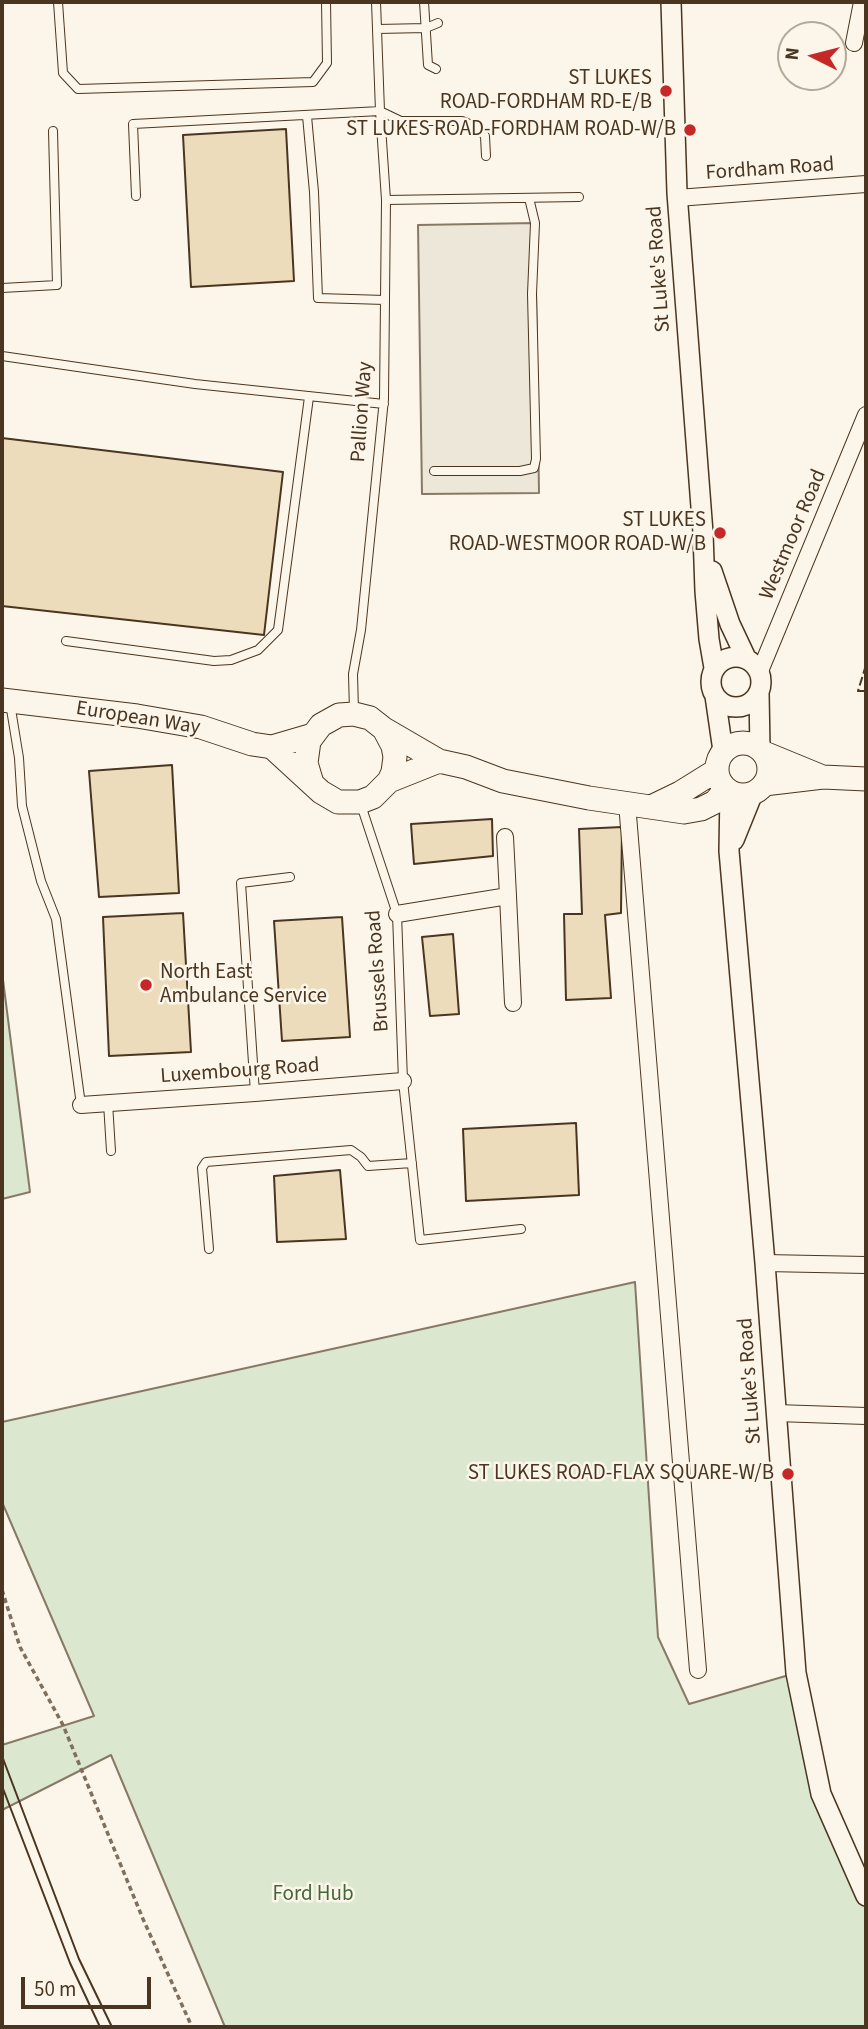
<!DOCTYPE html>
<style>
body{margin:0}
#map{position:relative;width:868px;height:2029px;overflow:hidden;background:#fbf6e9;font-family:"Source Sans 3",sans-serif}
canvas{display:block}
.frame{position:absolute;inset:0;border:4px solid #4a3520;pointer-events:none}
.north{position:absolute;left:777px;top:21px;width:70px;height:70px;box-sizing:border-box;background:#fbf6e9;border:2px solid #b4a999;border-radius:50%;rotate:276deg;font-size:19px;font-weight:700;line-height:28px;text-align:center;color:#4a3520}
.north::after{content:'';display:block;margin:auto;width:24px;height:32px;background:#c62828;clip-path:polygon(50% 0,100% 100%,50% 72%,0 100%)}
.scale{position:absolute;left:21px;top:1977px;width:130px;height:32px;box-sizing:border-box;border:4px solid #4a3520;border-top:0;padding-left:9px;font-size:21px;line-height:24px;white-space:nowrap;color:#4a3520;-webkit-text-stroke:5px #fbf6e9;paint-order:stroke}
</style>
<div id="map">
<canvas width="868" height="2029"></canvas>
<div class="frame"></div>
<div class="north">N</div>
<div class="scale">50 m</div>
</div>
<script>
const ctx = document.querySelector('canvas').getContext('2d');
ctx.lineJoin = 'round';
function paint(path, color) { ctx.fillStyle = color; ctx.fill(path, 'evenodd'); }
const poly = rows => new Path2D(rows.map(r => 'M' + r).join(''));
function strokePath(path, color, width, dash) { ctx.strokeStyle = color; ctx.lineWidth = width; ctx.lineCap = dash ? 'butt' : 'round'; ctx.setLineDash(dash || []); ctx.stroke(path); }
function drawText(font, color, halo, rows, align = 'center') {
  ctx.font = font + ' "Source Sans 3",sans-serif'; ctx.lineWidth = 5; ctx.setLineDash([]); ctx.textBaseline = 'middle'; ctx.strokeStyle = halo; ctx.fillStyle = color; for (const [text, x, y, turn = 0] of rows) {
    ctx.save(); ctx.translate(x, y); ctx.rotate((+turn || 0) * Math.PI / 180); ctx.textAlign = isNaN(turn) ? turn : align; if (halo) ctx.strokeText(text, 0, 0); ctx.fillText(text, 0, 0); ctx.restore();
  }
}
const green = poly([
 [2,972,30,1192,2,1199,2,972],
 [635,1282,658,1637,689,1704,796,1673,821,1794,866,1896,866,2027,225,2027,111,1755,2,1810,2,1745,94,1716,2,1502,2,1422,635,1282]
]);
const parking = poly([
 [535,223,539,493,422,494,418,225,535,223]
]);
const building = poly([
 [286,129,294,281,191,287,183,135,286,129],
 [2,438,283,472,264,635,2,606,2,438],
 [172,765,179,893,99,897,89,771,172,765],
 [492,819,493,856,414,864,411,824,492,819],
 [622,827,621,913,605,915,611,998,566,1000,564,914,582,914,579,829,622,827],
 [183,913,191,1052,109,1056,103,917,183,913],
 [342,917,350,1037,282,1041,274,921,342,917],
 [453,934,459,1014,430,1016,422,937,453,934],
 [576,1123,579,1195,466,1201,463,1129,576,1123],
 [340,1170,346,1239,277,1242,274,1176,340,1170]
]);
const path = poly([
 [2,1590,20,1647,63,1725,143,1919,192,2027]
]);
const service = poly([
 [58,2,63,73,78,89,313,82,327,63,326,2],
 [424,2,428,65,436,69],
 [377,29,426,28,438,23],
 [307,116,314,192,318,298,385,300],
 [136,196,133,124,380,111,401,121,462,121,477,127,485,136,486,156],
 [386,200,579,197],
 [2,288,57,285,53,131],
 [2,356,195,384,384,404],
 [434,471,520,471,534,468,536,459,532,294,535,223,529,198],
 [66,641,214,661,231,660,258,650,278,630,309,397],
 [10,703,19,758,22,806,41,881,56,919,81,1105],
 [354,711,353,674,361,630,384,399,386,200,380,111,376,2],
 [361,805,397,914,403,1081,420,1240,521,1229],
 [255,1093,241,883,290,877],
 [108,1103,111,1151],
 [209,1249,202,1168,206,1162,351,1150,361,1157,368,1166,412,1163]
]);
const minor = poly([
 [854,43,862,2],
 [677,198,866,184],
 [760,671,866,415],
 [627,803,698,1670],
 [508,896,513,1003],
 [397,914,508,896,505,837],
 [81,1105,255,1093,403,1081],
 [765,1263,866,1265],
 [776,1413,866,1416]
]);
const tertiary = poly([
 [671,2,677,193,703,533,705,591,709,639,714,668],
 [712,571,730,624,746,658],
 '711 682a25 25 0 1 1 50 0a25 25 0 1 1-50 0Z',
 [759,693,760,749],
 [715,696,723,751],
 [730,792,729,851,765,1263,796,1673,821,1794,866,1896],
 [734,840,753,793]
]);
const secondary = poly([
 [2,700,137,716,201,727,252,744,272,747,313,735],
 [384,729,439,761,466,767,503,781,589,798,684,812,701,809,715,802,726,789],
 '717 769a26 26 0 1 1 52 0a26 26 0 1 1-52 0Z',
 [272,747,321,792,338,802,360,802,373,797,389,781,393,772,395,757,393,746,384,729,370,718,354,714,339,715,321,725,309,741,306,763,312,783],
 [764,753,820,776],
 [389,781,439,761],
 [764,784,823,777,866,779],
 [651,807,680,793,717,770]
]);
const tram = poly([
 [2,1756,79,1959,112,2027],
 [2,1786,70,1963,100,2027]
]);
const fence = poly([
 [866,665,858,691,866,691]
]);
const markers = [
 [666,91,7,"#c62828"],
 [690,130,7,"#c62828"],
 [720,533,7,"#c62828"],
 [146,985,7,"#c62828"],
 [788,1474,7,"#c62828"]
];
const poiNames = [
 ["ST LUKES",652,79],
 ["ROAD-FORDHAM RD-E/B",652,103],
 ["ST LUKES ROAD-FORDHAM ROAD-W/B",676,130],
 ["ST LUKES",706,521],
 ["ROAD-WESTMOOR ROAD-W/B",706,545],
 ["North East",160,973,"left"],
 ["Ambulance Service",160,997,"left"],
 ["ST LUKES ROAD-FLAX SQUARE-W/B",774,1474]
];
const streetNames = [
 ["Fordham Road",770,170,-4],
 ["St Luke's Road",660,269,-94],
 ["Pallion Way",363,412,-86],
 ["Westmoor Road",794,535,-67],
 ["European Way",138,719,9],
 ["Brussels Road",379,971,-94],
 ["Luxembourg Road",240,1072,-4],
 ["St Luke's Road",751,1381,-94]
];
const parkNames = [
 ["Ford Hub",313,1895]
];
paint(green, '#dce7d0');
strokePath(green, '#887966', 2);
paint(parking, '#ede7d9');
strokePath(parking, '#887966', 2);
paint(building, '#ecdcbc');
strokePath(building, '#4a3520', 2);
strokePath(service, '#4a3520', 10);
strokePath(minor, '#4a3520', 18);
strokePath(tertiary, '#4a3520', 22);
strokePath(secondary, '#4a3520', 25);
strokePath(path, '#7f6f5c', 3.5, [5, 3.5]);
strokePath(service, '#fbf6e9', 8);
strokePath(minor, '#fbf6e9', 16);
strokePath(tertiary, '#fbf6e9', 19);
strokePath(secondary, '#fbf6e9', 23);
strokePath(tram, '#4a3520', 2);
strokePath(fence, '#4a3520', 2, [9, 3.5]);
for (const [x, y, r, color] of markers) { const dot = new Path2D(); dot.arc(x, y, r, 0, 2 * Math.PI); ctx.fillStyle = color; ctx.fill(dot); strokePath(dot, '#fbf6e9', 2.5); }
drawText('21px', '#4a3520', '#fbf6e9', poiNames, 'right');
drawText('21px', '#4a3520', '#fbf6e9', streetNames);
drawText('21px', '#436837', '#fbf6e9', parkNames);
</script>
